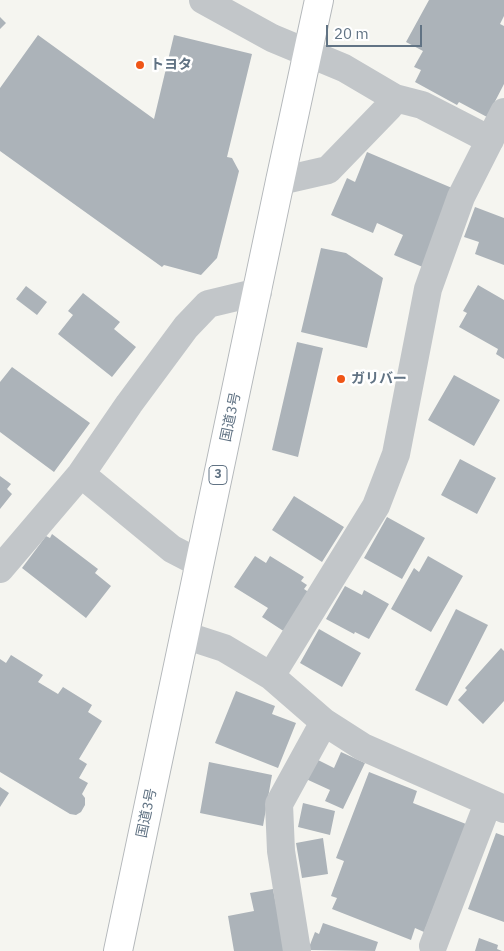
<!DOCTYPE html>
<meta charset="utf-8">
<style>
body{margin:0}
#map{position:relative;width:504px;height:951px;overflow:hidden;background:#f5f5f0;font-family:"IBM Plex Sans",sans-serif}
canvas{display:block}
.scale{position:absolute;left:326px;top:25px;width:96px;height:22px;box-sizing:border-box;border:2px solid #617384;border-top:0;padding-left:6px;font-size:15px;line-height:18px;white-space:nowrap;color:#617384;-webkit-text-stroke:4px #fff;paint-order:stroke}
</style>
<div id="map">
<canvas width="504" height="951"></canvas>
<div class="scale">20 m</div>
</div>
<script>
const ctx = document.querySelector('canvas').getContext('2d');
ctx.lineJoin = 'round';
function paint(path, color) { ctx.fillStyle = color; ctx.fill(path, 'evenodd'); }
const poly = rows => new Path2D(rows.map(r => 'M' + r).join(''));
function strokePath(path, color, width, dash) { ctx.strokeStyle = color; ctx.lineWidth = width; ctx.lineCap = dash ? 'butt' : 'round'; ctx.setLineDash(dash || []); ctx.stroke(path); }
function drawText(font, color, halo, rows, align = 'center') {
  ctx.font = font + ' "IBM Plex Sans","Noto Sans JP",sans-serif'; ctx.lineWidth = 5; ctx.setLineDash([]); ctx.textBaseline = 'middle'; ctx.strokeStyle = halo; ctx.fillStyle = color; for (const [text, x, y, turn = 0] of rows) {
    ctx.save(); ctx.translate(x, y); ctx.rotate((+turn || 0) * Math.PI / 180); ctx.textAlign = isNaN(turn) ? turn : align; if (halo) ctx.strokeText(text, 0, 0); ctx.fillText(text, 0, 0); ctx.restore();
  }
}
const building = poly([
 [429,0,504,0,504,16,500,24,504,26,504,84,487,117,459,102,457,105,415,82,421,70,414,67,423,51,406,42],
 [0,17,6,23,0,29],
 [38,35,154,119,174,35,252,54,227,157,232,158,239,171,217,258,201,275,164,265,162,267,0,151,0,88],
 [367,152,452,188,425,268,394,255,403,235,377,223,373,233,331,215,347,178,355,182],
 [475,207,504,218,504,265,475,254,479,242,464,237],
 [321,248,346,253,383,278,367,348,301,332],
 [478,285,504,300,504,359,496,354,498,349,459,327,467,313,463,311],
 [26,286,47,302,37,315,16,299],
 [83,293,120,322,114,329,136,347,112,377,58,334,73,315,68,311],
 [297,342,323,348,298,457,272,450],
 [12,367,90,423,54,472,0,432,0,382],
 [454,375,500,400,474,446,428,420],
 [460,459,496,478,477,514,441,495],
 [0,476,11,484,7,489,12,494,0,509],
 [294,496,344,527,322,562,272,530],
 [387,517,425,538,402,579,364,558],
 [52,534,98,569,95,573,111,586,86,618,22,568,46,536,50,538],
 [255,556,266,563,270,556,304,577,301,581,307,585,304,589,310,593,285,632,262,617,268,608,234,587],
 [428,556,463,576,431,632,391,609,414,568,419,572],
 [345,586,362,595,364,590,389,604,369,639,355,632,354,634,326,619],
 [456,609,488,625,447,706,415,690],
 [319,629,361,653,342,687,300,663],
 [501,648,504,651,504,701,483,724,458,700,467,690,465,688],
 [11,655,43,675,38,682,58,694,63,687,92,705,88,712,102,721,79,759,87,764,79,778,88,783,82,794,85,798,85,805,81,812,76,815,70,814,0,772,0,659,6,663],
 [236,691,275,706,272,714,296,723,278,768,215,743],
 [341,752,365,763,343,809,325,801,330,790,306,779,316,759,334,768],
 [209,762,272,775,263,826,200,813],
 [369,772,417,791,413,803,466,824,424,932,415,928,411,940,332,909,337,898,331,896,344,861,336,858],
 [0,787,9,793,0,807],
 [303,803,335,811,330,835,298,827],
 [496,833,504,836,504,922,468,909],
 [323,838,328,874,302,878,296,843],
 [273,889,285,951,234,951,228,916,254,911,250,893],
 [323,923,378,942,375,951,308,950,315,932,319,934],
 [479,938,498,945,497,949,502,951,475,951]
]);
const street = poly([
 [203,0,272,38,344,68,395,98,422,105,490,140],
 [280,181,328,170,389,107,395,98],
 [81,474,172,549,199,563],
 [0,569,81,474,129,404,186,327,208,304,258,292],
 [184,635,224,648,271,676,324,722,363,747,504,809],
 [271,676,376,506,396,454,428,289,461,197,504,112],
 [433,946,488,803],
 [297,951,281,851,279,804,324,722]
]);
const highway = poly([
 [118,951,280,181,319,0]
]);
const markers = [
 [140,65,5,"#ef5516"],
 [341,379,5,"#ef5516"]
];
const shields = [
 [218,475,18]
];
const shieldNames = [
 ["3",218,475]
];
const poiNames = [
 ["トヨタ",150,65],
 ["ガリバー",351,379]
];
const streetNames = [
 ["国道3号",231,417,-78],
 ["国道3号",147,813,-78]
];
paint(building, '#acb3b9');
strokePath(highway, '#b4b8bb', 30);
strokePath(street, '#c2c6c9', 28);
strokePath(highway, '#fff', 28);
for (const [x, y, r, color] of markers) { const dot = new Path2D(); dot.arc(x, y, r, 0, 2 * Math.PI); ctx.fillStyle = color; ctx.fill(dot); strokePath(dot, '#fff', 2); }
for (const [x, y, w] of shields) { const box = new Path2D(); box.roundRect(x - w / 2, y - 9.5, w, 19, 4); ctx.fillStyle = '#fff'; ctx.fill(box); strokePath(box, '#617384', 1); }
drawText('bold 12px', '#617384', null, shieldNames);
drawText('bold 14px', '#617384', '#fff', poiNames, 'left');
drawText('14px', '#617384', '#fff', streetNames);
</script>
